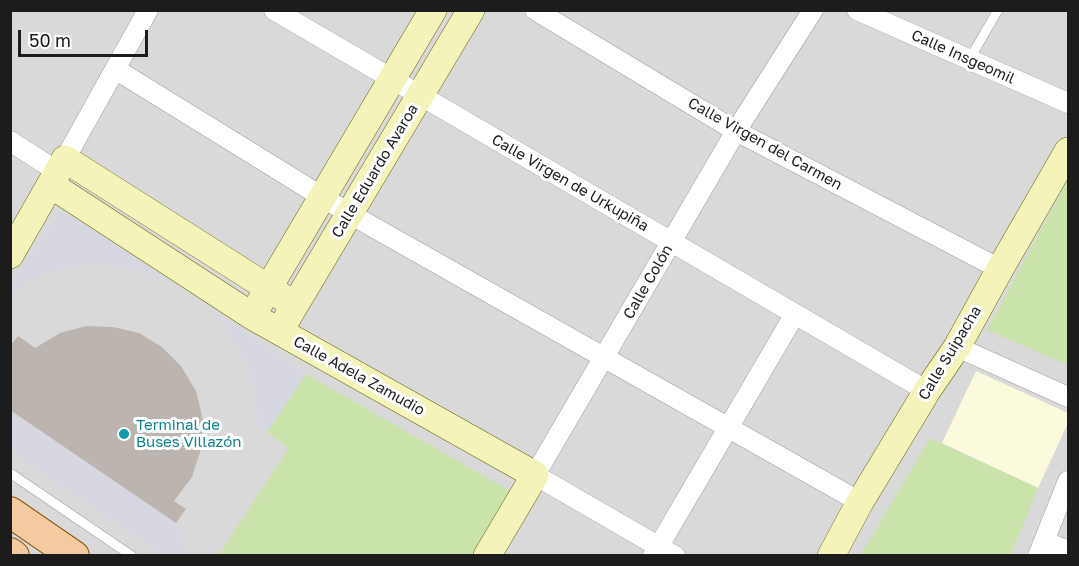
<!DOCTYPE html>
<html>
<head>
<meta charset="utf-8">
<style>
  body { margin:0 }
  #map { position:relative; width:1079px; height:566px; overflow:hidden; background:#ece8e2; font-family:"Golos Text",sans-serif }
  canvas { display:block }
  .frame { position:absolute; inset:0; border:12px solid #1c1c1c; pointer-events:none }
  .scale { position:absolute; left:18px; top:30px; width:130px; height:27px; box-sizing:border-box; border:3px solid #1c1c1c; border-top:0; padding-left:8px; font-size:18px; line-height:21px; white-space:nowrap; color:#1c1c1c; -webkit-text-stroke:4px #fff; paint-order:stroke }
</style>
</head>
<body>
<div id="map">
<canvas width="1079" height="566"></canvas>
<div class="frame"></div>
<div class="scale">50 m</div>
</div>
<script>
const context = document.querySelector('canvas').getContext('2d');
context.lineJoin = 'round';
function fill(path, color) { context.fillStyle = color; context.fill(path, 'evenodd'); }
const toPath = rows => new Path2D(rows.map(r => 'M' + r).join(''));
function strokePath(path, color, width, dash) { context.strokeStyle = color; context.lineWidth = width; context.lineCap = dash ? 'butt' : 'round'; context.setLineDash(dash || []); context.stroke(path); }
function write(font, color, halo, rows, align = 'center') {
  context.font = font + ' "Golos Text",sans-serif'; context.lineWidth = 6; context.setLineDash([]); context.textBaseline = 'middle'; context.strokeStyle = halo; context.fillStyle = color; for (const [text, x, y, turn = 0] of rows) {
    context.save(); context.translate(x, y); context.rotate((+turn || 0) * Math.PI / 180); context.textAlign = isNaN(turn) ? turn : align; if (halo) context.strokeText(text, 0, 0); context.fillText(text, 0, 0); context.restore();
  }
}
fill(toPath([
  [11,11,1068,11,1068,555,11,555]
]), '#dad9d9');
fill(toPath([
  [976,371,1068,413,1068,423,1038,488,942,443]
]), '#fcfadc');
fill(toPath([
  [1068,180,1068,365,987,330],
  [306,374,510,491,472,555,218,556,289,448,267,432],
  [930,438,1038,488,1011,555,861,555]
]), '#cae3ab');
fill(toPath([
  [62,211,178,286,144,271,99,264,58,269,24,284,15,295,11,295,11,284],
  [210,309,306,374,267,432,258,426,257,403,250,372,234,342],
  [10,410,176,523,188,555,165,555,11,452]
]), '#d7d7e2');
fill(toPath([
  [86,326,113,327,139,333,162,347,181,366,196,391,203,420,201,449,192,477,174,501,186,509,176,523,10,410,10,346,18,336,35,348,60,333]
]), '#bcb4af');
const lane = toPath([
  [969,60,998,10],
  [10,473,132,556]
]);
const street = toPath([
  [274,10,927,391],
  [535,10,736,131,1000,269],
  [857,10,1068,103],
  [115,69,350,214,860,502],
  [10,141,58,172],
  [65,159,148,10],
  [957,347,1068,397],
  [1044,541,1068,551],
  [653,556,795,314],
  [675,556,535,475,736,131,813,10],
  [1038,556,1068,481]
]);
const secondary = toPath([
  [51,185,252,316,535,475,487,556],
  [10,255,65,159,295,305],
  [259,304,433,10],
  [286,320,471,10],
  [831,556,860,502,927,391,957,347,1000,269,1068,151]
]);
const primary = toPath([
  [10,512,74,556],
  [10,553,14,556]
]);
strokePath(lane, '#a0a0a0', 10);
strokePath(street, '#a0a0a0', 21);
strokePath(secondary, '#64680d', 28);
strokePath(primary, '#88570c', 32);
strokePath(lane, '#fff', 9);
strokePath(street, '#fff', 20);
strokePath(secondary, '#f4f3b9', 27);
strokePath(primary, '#f4caa0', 30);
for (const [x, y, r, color] of [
  [124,434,6,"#0f9aa8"]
]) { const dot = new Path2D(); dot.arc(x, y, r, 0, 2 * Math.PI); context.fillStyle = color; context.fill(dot); strokePath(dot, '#fff', 2); }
write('15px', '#1c1c1c', '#fff', [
  ["Calle Insgeomil",963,57,24],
  ["Calle Virgen del Carmen",765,144,29],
  ["Calle Eduardo Avaroa",375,171,-59],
  ["Calle Virgen de Urkupiña",570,183,30],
  ["Calle Colón",648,282,-60],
  ["Calle Suipacha",950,353,-59],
  ["Calle Adela Zamudio",359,376,29]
]);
write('15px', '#0d838f', '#fff', [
  ["Terminal de",136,425],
  ["Buses Villazón",136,442]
], 'left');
</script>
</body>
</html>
